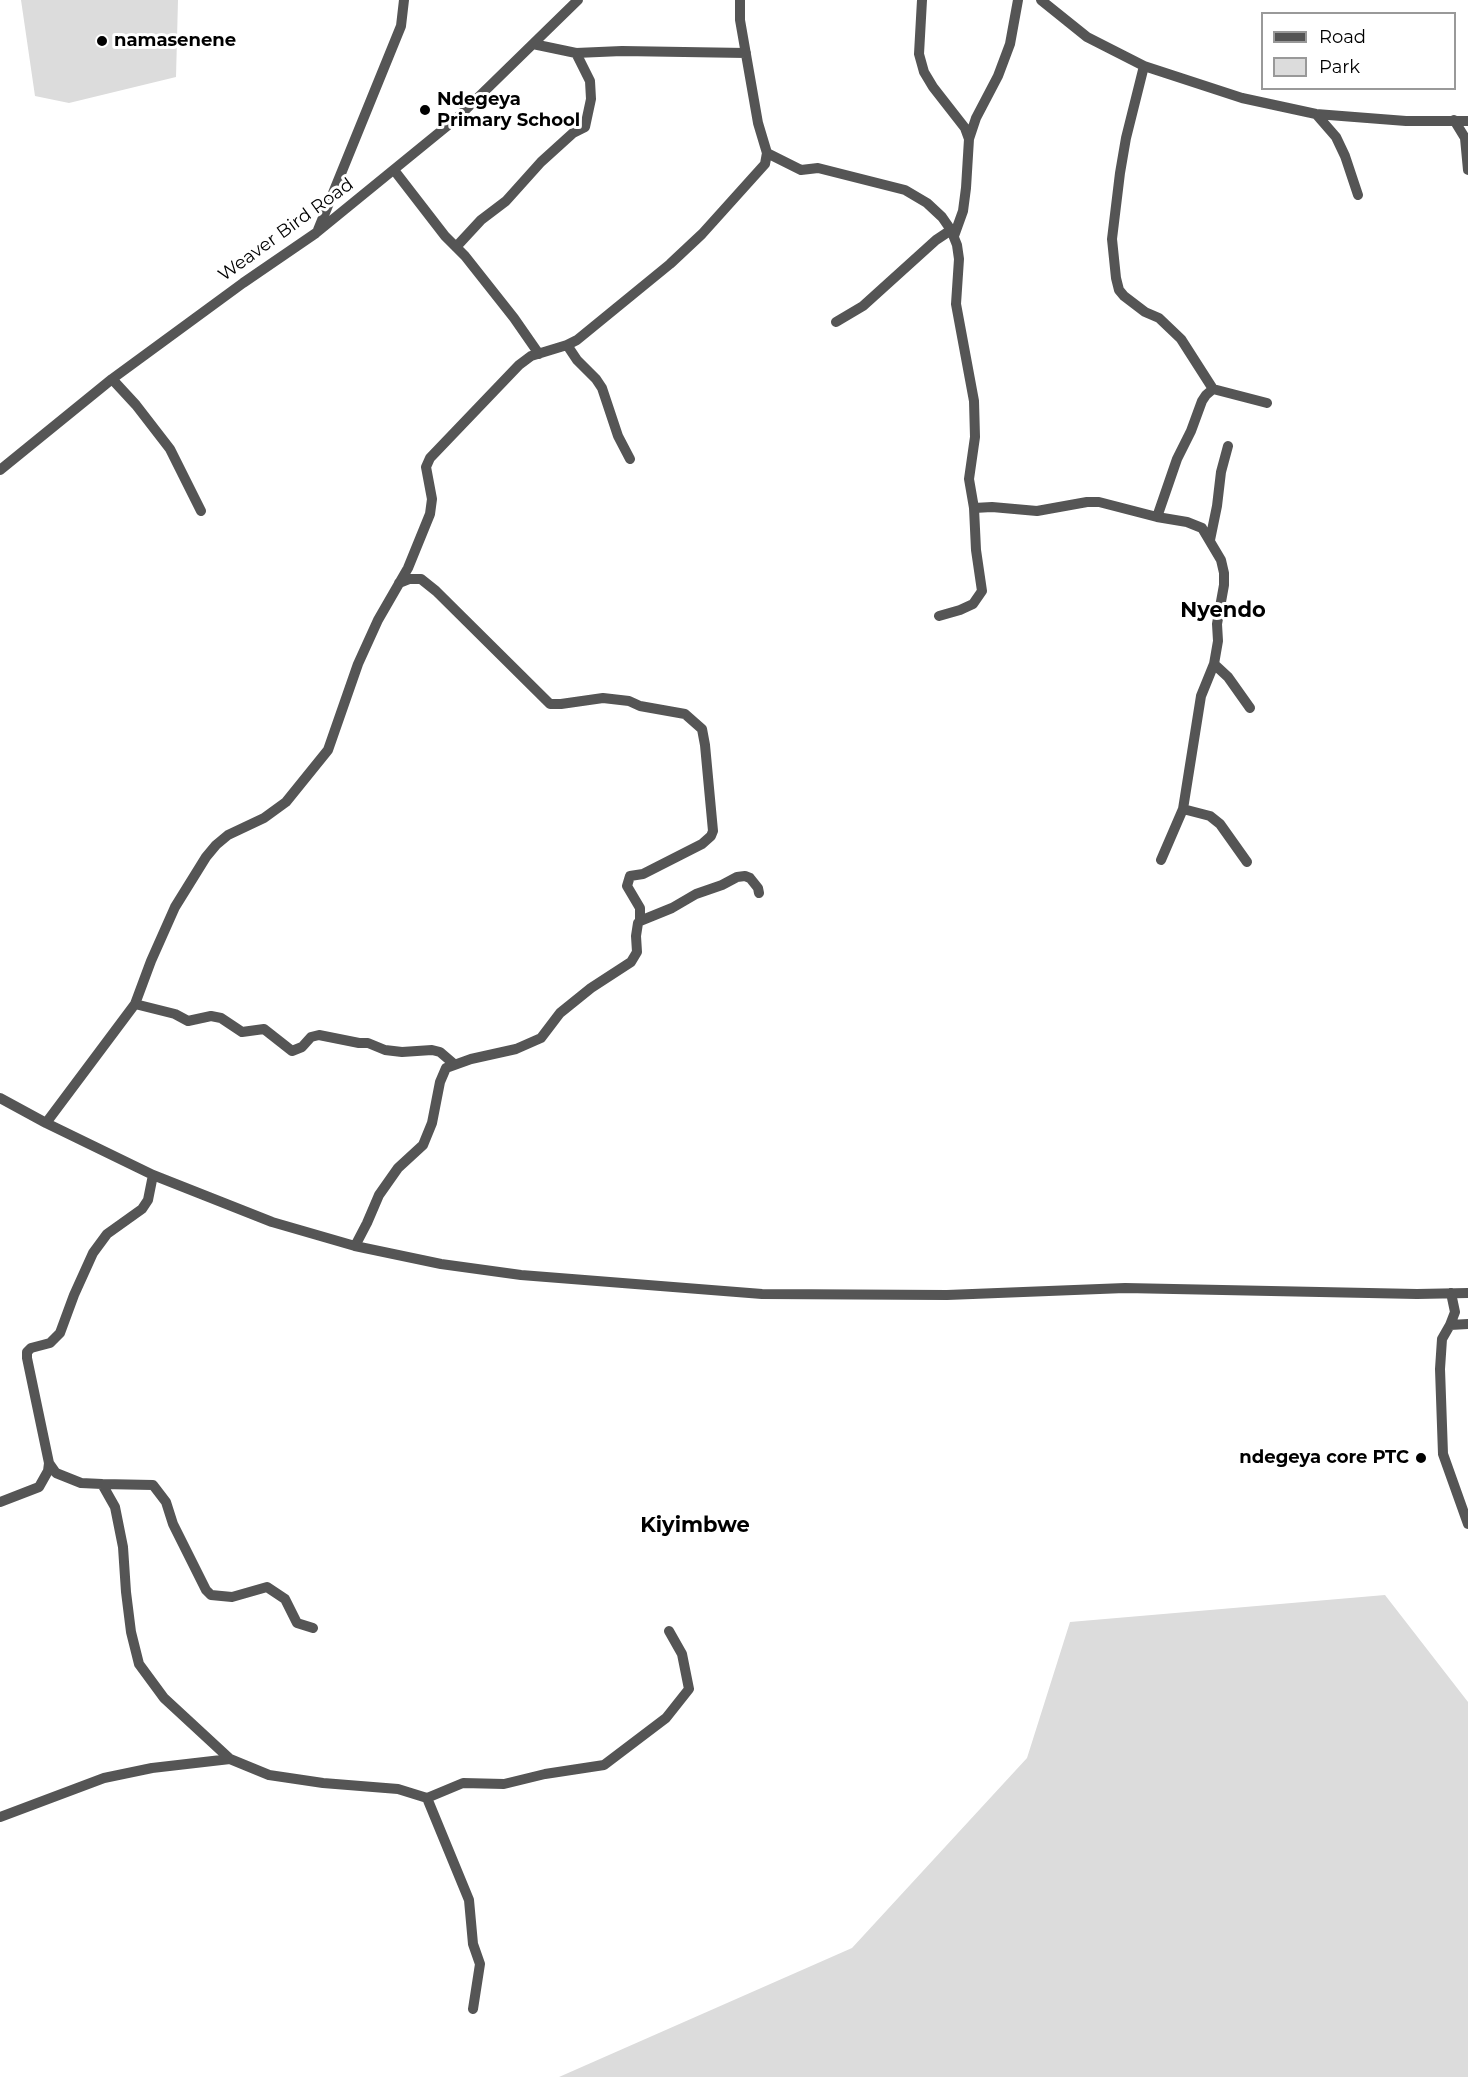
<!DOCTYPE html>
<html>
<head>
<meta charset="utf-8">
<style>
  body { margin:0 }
  #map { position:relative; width:1468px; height:2077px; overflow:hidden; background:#fff; font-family:Montserrat,sans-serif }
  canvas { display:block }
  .legend { position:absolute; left:1261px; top:12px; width:195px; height:78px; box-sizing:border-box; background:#fff; border:2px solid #999; margin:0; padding:8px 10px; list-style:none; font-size:18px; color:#000 }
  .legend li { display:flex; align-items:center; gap:12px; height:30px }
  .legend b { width:30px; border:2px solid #999 }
</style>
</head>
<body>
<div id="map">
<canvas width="1468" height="2077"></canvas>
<ul class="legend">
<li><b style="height:8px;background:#555"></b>Road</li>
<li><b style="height:16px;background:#dcdcdc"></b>Park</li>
</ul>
</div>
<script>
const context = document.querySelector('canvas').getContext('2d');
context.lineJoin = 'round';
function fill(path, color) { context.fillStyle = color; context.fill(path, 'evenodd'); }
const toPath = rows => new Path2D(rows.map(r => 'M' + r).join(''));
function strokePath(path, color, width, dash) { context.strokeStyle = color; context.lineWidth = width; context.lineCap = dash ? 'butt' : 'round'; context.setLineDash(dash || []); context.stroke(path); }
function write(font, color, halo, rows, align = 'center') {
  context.font = font + ' Montserrat,sans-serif'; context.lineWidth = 6; context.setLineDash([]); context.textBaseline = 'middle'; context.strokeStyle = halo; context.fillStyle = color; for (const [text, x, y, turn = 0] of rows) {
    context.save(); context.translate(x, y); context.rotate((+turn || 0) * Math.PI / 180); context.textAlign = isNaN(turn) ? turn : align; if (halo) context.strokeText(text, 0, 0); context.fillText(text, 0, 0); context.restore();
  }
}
fill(toPath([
  [21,0,178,0,176,77,69,103,35,96],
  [1385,1595,1468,1702,1468,2077,559,2077,852,1948,1027,1758,1070,1622]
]), '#dcdcdc');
strokePath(toPath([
  [922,0,919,54,924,72,933,87,965,128,969,139],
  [1041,0,1087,37,1144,66,1242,98,1316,114,1406,121,1468,121],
  [533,44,576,53,622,51,746,53],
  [1316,114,1336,137,1345,156,1358,195],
  [1454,120,1465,138,1468,170],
  [767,153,801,170,818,168,905,190,927,203,942,217,951,230,957,245,959,259,956,304,974,401,975,437,969,479,974,508,992,507,1037,511,1087,502,1099,502,1157,517,1177,459,1191,431,1202,401,1206,395,1213,389,1181,339,1159,318,1145,312,1124,296,1119,290,1116,278,1112,239,1120,173,1126,138,1144,66],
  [394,170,445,236,465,256,514,318,539,354],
  [318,230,401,26,404,0],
  [954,236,963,211,966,188,969,139,976,118,998,76,1010,44,1018,0],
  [456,247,481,220,506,201,541,162,573,133,585,127,591,99,590,81,576,53],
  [836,322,863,306,936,240,951,230],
  [567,345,577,360,596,379,602,388,618,436,630,459],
  [112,379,136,405,170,449,201,511],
  [1213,389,1267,403],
  [0,470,112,379,243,283,316,233,457,118,578,0],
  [1157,517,1187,522,1202,528,1221,560,1224,573,1224,585,1217,624,1218,641,1214,664,1228,677,1250,708],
  [1210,540,1217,506,1221,472,1228,446],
  [399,583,409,579,421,579,436,591,550,704,561,704,603,698,629,701,640,706,685,714,702,729,705,745,713,831,711,836,702,844,643,874,630,876,627,886,640,908,640,921],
  [939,616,960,610,973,604,982,591,976,550,974,508],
  [1183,809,1210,816,1220,824,1247,862],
  [1161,860,1183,809,1201,696,1214,664],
  [135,1004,175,1014,188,1021,211,1016,221,1018,242,1032,264,1029,292,1051,302,1047,311,1037,319,1035,359,1043,368,1043,385,1050,402,1052,432,1050,440,1052,454,1064],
  [0,1098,46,1123,153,1175,272,1222,355,1246,441,1264,521,1275,762,1294,947,1295,1125,1288,1417,1294,1468,1293],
  [46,1123,135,1004,151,961,175,907,206,857,216,845,228,835,264,818,286,802,328,750,358,664,378,620,408,568,430,514,432,499,426,467,430,458,519,365,531,356,567,345,577,340,670,264,702,234,765,164,767,153,758,123,740,20,740,0],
  [355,1246,367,1223,379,1195,398,1168,423,1145,432,1123,440,1082,446,1068,471,1059,516,1049,541,1038,560,1013,591,988,631,962,637,952,636,936,638,923,640,921,672,908,696,894,722,885,737,877,745,876,750,878,758,888,759,893],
  [1451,1293,1455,1312,1450,1325,1442,1339,1440,1369,1443,1454,1468,1524],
  [1450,1325,1468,1324],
  [49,1463,56,1473,81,1483,102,1484,115,1507,123,1547,126,1592,131,1632,139,1664,164,1698,230,1759,269,1775,323,1783,398,1789,427,1798,463,1783,504,1784,545,1774,604,1765,666,1718,689,1689,682,1654,669,1631],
  [102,1484,153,1485,166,1502,173,1524,206,1590,211,1595,232,1597,267,1587,285,1599,297,1623,313,1628],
  [0,1502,39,1487,48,1471,49,1463,27,1358,27,1352,31,1348,50,1343,60,1333,74,1295,93,1253,107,1234,142,1209,148,1200,153,1175],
  [427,1798,469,1900,473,1944,480,1964,473,2009],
  [0,1817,104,1778,152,1768,230,1759]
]), '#555', 10);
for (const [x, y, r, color] of [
  [102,41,6,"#000"],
  [425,110,6,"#000"],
  [1421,1458,6,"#000"]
]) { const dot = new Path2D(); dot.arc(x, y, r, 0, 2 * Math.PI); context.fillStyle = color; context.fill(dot); strokePath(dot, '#fff', 2); }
write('bold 18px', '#000', '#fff', [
  ["namasenene",114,41],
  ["Ndegeya",437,100],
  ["Primary School",437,121],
  ["ndegeya core PTC",1409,1458,"right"]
], 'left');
write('18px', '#000', '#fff', [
  ["Weaver Bird Road",286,230,-36]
]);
write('bold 21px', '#000', '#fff', [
  ["Nyendo",1223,611],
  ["Kiyimbwe",695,1526]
]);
</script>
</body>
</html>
